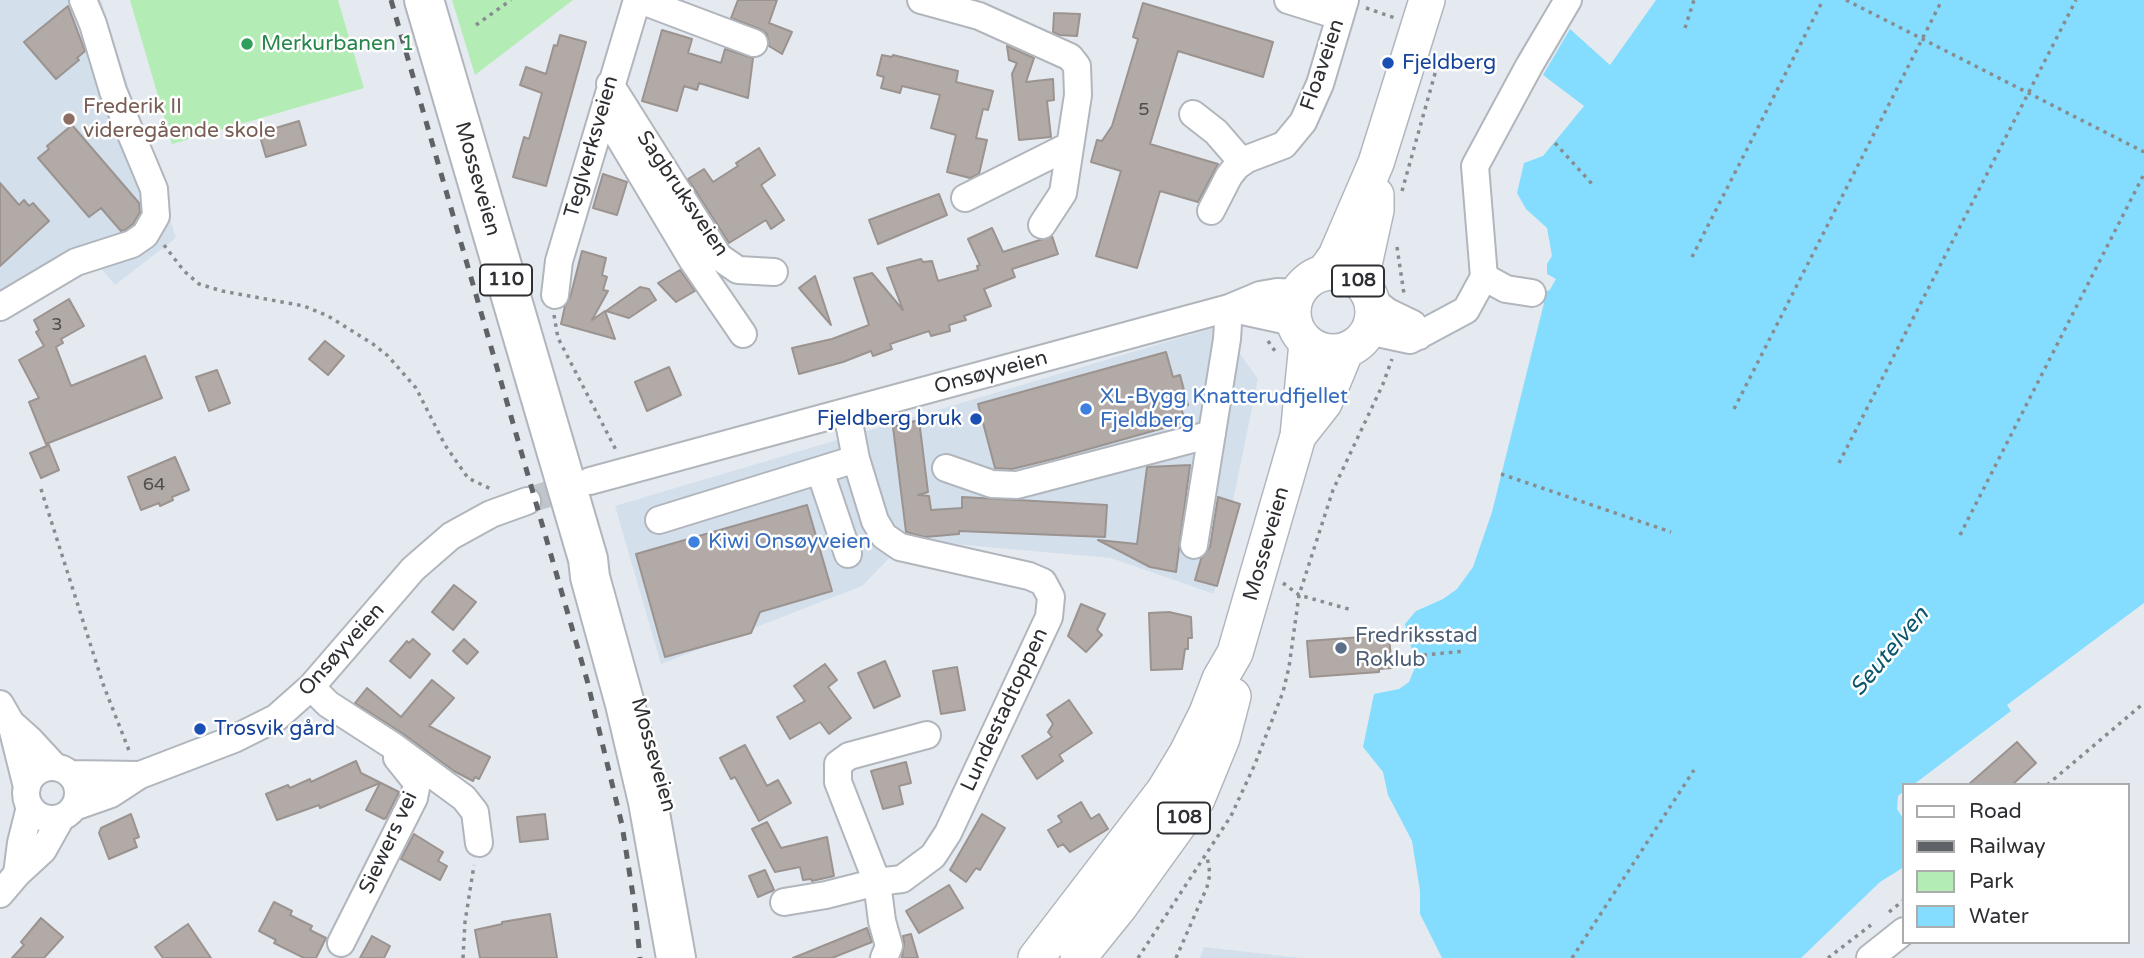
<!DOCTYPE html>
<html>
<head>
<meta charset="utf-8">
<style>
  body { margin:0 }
  #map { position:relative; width:2144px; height:958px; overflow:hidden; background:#e5eaf1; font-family:"Varela Round",sans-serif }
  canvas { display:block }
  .legend { position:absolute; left:1902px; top:783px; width:228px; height:161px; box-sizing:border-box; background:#fff; border:2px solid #abacad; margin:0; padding:9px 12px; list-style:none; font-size:21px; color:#2d2f32 }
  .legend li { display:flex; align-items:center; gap:14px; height:35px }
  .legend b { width:35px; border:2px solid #abacad }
</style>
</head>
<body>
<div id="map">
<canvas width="2144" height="958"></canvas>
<ul class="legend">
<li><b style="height:9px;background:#fff"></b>Road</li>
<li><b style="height:9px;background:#5f6266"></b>Railway</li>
<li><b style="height:19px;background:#b3edb5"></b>Park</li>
<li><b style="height:19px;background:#84ddfe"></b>Water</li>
</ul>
</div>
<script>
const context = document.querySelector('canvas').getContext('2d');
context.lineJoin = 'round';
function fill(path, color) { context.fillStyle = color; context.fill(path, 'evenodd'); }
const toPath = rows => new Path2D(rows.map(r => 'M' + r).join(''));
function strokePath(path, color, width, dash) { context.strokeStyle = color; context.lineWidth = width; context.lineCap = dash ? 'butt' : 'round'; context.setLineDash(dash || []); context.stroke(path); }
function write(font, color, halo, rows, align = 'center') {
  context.font = font + ' "Varela Round",sans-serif'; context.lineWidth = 5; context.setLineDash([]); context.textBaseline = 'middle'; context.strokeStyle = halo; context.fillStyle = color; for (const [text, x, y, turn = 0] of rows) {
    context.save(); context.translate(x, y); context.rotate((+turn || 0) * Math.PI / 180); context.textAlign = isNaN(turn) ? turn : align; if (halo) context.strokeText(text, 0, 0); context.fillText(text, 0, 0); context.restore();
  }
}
fill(toPath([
  [0,0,101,0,176,238,115,285,82,246,0,296],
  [1220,326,1258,379,1214,594,1111,558,907,540,862,586,661,664,615,506],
  [1204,947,1301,958,1200,958]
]), '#d4dfec');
fill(toPath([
  [130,0,338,0,364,88,172,144],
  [452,0,573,0,475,75]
]), '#b3edb5');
fill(toPath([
  [1656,0,2144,0,2144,603,2007,705,2011,711,1913,785,1904,785,1904,791,1898,796,1897,809,1904,820,1904,867,1880,882,1801,958,1442,958,1420,914,1420,891,1412,841,1388,795,1383,772,1363,747,1374,694,1399,689,1409,682,1416,665,1405,624,1416,611,1443,599,1457,589,1473,567,1492,512,1544,303,1533,300,1535,288,1549,291,1556,279,1547,274,1547,264,1552,256,1547,228,1526,209,1517,193,1524,163,1543,156,1584,106,1543,75,1570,29,1610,65]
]), '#84ddfe');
const building = toPath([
  [738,0,777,0,769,23,792,32,782,54,769,46,767,34,760,29,731,18,738,0],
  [1143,3,1273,42,1263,77,1178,51,1150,144,1218,164,1198,202,1160,191,1137,268,1096,256,1121,171,1091,162,1097,140,1102,141,1112,126,1138,39,1133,37,1143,3],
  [68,6,85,51,77,58,79,60,56,79,24,42,68,6],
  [1054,13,1080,14,1077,36,1059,35,1053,32,1054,13],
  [662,30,692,39,688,53,721,63,725,49,753,58,748,98,699,83,697,90,684,86,677,111,642,101,662,30],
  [560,35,586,42,546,186,513,177,524,137,529,139,542,93,520,85,526,67,546,74,554,45,557,46,560,35],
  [1007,46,1034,58,1026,82,1053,79,1054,100,1047,101,1051,137,1019,140,1012,74,1017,63,1009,60,1007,46],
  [882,55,892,57,893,55,958,71,956,82,993,91,988,110,983,109,976,138,987,140,979,174,970,178,947,172,956,135,931,128,940,95,902,86,900,93,881,88,884,77,877,75,882,55],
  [299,121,306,145,266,157,259,133,299,121],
  [72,125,139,203,140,212,133,224,125,230,121,231,101,208,89,217,38,158,49,149,47,146,72,125],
  [759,148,775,175,761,185,784,220,771,229,766,220,729,243,688,179,704,169,713,182,738,166,736,163,759,148],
  [603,174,627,182,617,215,593,208,603,174],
  [0,183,19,205,24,200,29,206,33,203,49,221,0,266,0,183],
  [939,194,947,215,878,244,869,220,939,194],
  [992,228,1003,252,1052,236,1058,254,1012,269,1015,277,984,289,991,306,964,316,966,320,949,325,950,331,931,336,929,331,890,344,892,349,873,356,871,351,843,362,799,374,792,348,832,339,869,325,854,278,872,273,903,310,887,268,921,259,923,262,932,261,938,281,978,270,977,266,980,265,968,239,992,228],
  [582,251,606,258,602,275,607,277,603,290,608,291,592,320,605,311,615,339,561,324,565,306,570,298,582,251],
  [680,270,695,291,676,302,658,283,680,270],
  [815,276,831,325,799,288,815,276],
  [640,287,649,289,656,300,629,318,606,311,640,287],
  [69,299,84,326,61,339,63,343,56,347,71,386,145,356,162,398,46,444,29,402,39,398,19,360,44,346,36,332,39,330,34,320,69,299],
  [325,341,344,356,328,375,309,359,325,341],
  [1166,352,1173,377,1180,375,1188,405,1181,407,1185,422,1057,458,1012,469,995,468,978,404,1166,352],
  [669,367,681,395,647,411,635,382,669,367],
  [217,370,230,403,209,411,196,377,217,370],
  [919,420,928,492,918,495,929,496,931,510,962,508,962,497,1107,505,1105,537,959,531,959,534,925,537,906,532,893,427,919,420],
  [49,445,59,470,41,478,30,453,49,445],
  [175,457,189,490,172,497,173,500,160,506,159,503,141,510,128,477,175,457],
  [1190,465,1176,572,1150,567,1098,540,1137,544,1147,467,1190,465],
  [1218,497,1240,504,1217,586,1195,580,1201,559,1210,547,1218,497],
  [807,505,832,591,760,612,751,633,665,657,636,554,807,505],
  [454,585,476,602,453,630,432,612,454,585],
  [1081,604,1105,614,1097,630,1102,635,1086,652,1068,636,1081,604],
  [1169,612,1191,617,1192,638,1188,638,1188,649,1185,649,1182,669,1151,670,1149,613,1169,612],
  [1376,636,1376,638,1389,637,1392,668,1379,669,1379,672,1310,677,1307,641,1376,636],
  [413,639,430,654,410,678,390,661,407,641,409,643,413,639],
  [464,639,478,652,467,664,453,651,464,639],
  [885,661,900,696,874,708,858,673,885,661],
  [825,664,837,680,828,687,851,718,829,734,820,722,790,739,777,717,805,701,794,686,825,664],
  [957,667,965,710,941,714,933,671,957,667],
  [432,680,454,698,429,726,490,757,479,779,475,777,473,781,454,771,402,733,355,703,367,688,401,717,432,680],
  [1069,700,1092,733,1059,755,1063,761,1037,779,1022,756,1052,737,1048,732,1053,724,1047,715,1069,700],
  [2017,742,2036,763,2012,785,1968,785,2017,742],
  [745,745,767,786,778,780,791,803,759,821,735,777,731,779,720,758,745,745],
  [356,761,361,773,399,792,386,818,384,819,366,810,380,783,320,808,319,805,277,820,266,794,288,785,290,788,310,779,311,782,356,761],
  [906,762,911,783,899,786,903,804,883,809,871,771,906,762],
  [1081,802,1091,819,1099,814,1108,829,1070,852,1063,844,1058,847,1048,830,1062,822,1058,816,1081,802],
  [131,814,139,837,134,839,137,847,109,859,99,833,101,828,131,814],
  [545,814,548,839,520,842,517,817,545,814],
  [982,814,1005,828,980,870,976,868,966,882,950,870,982,814],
  [767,822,781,848,827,837,834,876,812,881,811,879,803,880,800,867,775,872,752,829,767,822],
  [414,834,443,852,438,861,447,866,440,880,401,859,414,834],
  [765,870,774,890,758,897,749,876,765,870],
  [949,885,963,908,919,933,906,911,949,885],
  [274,902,292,911,290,915,312,926,310,930,326,938,316,958,304,958,274,943,276,940,259,931,274,902],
  [550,914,557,958,480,958,475,930,502,924,502,922,550,914],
  [41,918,63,937,44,958,12,958,24,945,21,942,41,918],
  [188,924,211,958,163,958,155,947,188,924],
  [867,928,872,942,832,958,793,958,867,928],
  [911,934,918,958,902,958,904,943,903,936,911,934],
  [372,936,390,946,384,958,360,958,372,936]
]);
fill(building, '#b2aaa6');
strokePath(building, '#9b938f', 2);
strokePath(toPath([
  [527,501,582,483]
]), '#c0c5cb', 26, [26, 13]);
const minor = toPath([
  [640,0,754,43],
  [921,0,979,16,1070,57,1077,66,1078,95,1063,193,1042,225],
  [1288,0,1339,16],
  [610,84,719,257,738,270,774,272],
  [604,112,693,261,743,334],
  [1193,114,1216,132,1242,162],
  [965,198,1069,146],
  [1211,211,1229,176,1237,166,1247,159,1284,145,1303,122,1320,84,1345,0],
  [1484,277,1506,289,1532,293],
  [555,295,559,261,637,0],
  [1371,299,1388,312,1413,324,1419,336],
  [0,307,76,262,132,244,145,235,156,216,154,189,113,91,93,24,83,0],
  [1229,308,1293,322],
  [1368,331,1410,340,1466,310,1484,277,1475,166,1529,66,1568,0],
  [847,412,856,459,875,521,884,536,900,547,1029,576,1043,582,1051,597,1049,617,948,833,933,856,902,879,877,882,838,782,838,764,849,756,927,735],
  [946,468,992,484,1017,485,1212,434],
  [820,471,848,554],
  [590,481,1229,308,1260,295,1277,292,1297,293],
  [659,520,856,459],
  [1194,545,1227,339,1229,308],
  [311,687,328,704,393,746,464,798,475,812,479,843],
  [0,704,11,723,27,787],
  [11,723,30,740,55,767],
  '26 793a26 26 0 1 1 52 0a26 26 0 1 1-52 0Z',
  [71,774,140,775],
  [74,807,111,794,140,775,234,739,276,718,311,687,413,569,451,536,491,514,527,501],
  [17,874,21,843,30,807],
  [0,894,17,874,43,850,61,818],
  [784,902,826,895,877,882,882,921,889,946,884,958],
  [341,943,414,798,417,783,397,758],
  [1870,958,1904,931]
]);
const major = toPath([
  '1293 312a40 40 0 1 1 80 0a40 40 0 1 1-80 0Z',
  [1324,273,1336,256,1376,163,1427,0],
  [1360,283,1376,210,1376,195],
  [1298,436,1324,403,1346,350],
  [1036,958,1164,791,1187,753,1207,713,1220,679,1235,653,1298,436,1307,343],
  [1078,958,1120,906,1197,799,1222,738,1233,696]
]);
const highway = toPath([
  [424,0,588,559,590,577,625,704,648,802,676,958]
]);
strokePath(minor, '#b1b6bd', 30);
strokePath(major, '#b1b6bd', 38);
strokePath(highway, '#b1b6bd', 42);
strokePath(toPath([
  [1846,0,2144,152],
  [1366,8,1395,18],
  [476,25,511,0],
  [1685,28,1694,0],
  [1555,143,1593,185],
  [1402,191,1436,70],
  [164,245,184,271,199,284,222,291,304,306,328,316,373,344,388,356,416,388,445,445,468,478,491,489],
  [1397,247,1404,294],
  [1692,257,1823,0],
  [554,315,558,338,616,450],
  [1268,341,1277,354],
  [1734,409,1942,0],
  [1839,463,2076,0],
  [1501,474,1671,532],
  [41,489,103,684,130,753],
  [1960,535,2144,174],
  [1283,583,1299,595,1352,610],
  [1415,656,1465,651],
  [2047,785,2144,703],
  [1889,912,1904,900],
  [463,958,465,922,474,865],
  [1138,958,1231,816,1255,764,1283,692,1289,667,1299,595,1333,490,1383,384,1392,359],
  [1176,958,1207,887,1210,874,1207,856],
  [1572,958,1694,770],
  [1828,958,1871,925]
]), '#888c91', 3.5, [3.5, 5]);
strokePath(minor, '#fff', 26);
strokePath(major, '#fff', 35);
strokePath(highway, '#fff', 38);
strokePath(toPath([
  [391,0,587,680,622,825,635,908,640,958]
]), '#5f6266', 5, [9, 9]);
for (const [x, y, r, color] of [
  [247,44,7,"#2e9e5b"],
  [1388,63,7,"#1a4fb4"],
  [69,119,7,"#8d6e63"],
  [1086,409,7,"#3f7fe0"],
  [976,419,7,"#1a4fb4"],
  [694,542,7,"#3f7fe0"],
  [1341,648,7,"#5c6f8a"],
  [200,729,7,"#1a4fb4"]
]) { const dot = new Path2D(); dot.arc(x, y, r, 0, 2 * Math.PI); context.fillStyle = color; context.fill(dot); strokePath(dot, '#fff', 2.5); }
write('18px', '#4e4e4f', null, [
  ["5",1144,110],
  ["3",57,325],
  ["64",154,485]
]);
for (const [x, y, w] of [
  [506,280,52],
  [1358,281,52],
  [1184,818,52]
]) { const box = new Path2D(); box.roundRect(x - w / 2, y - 15.5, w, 31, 5); context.fillStyle = '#fff'; context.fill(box); strokePath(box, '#2d2f32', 2); }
write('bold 19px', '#2d2f32', null, [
  ["110",506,280],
  ["108",1358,281],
  ["108",1184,818]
]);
write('21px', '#27864d', '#fff', [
  ["Merkurbanen 1",261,44]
], 'left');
write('21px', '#164399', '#fff', [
  ["Fjeldberg",1402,63],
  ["Fjeldberg bruk",962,419,"right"],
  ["Trosvik gård",214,729]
], 'left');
write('21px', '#2d2f32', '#fff', [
  ["Floaveien",1323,65,-71],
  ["Teglverksveien",592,147,-74],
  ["Mosseveien",477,179,74],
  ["Sagbruksveien",682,194,56],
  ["Onsøyveien",991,373,-15],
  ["Mosseveien",1267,544,-74],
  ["Onsøyveien",342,650,-48],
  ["Lundestadtoppen",1005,710,-65],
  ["Mosseveien",653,755,74],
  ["Siewers vei",389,843,-65]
]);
write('21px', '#785e54', '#fff', [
  ["Frederik II",83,107],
  ["videregående skole",83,131]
], 'left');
write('21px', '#366cbe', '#fff', [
  ["XL-Bygg Knatterudfjellet",1100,397],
  ["Fjeldberg",1100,421],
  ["Kiwi Onsøyveien",708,542]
], 'left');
write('21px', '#4e5e75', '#fff', [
  ["Fredriksstad",1355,636],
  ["Roklub",1355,660]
], 'left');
write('italic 23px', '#0a566d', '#fff', [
  ["Seutelven",1890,652,-50]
]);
</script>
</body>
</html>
